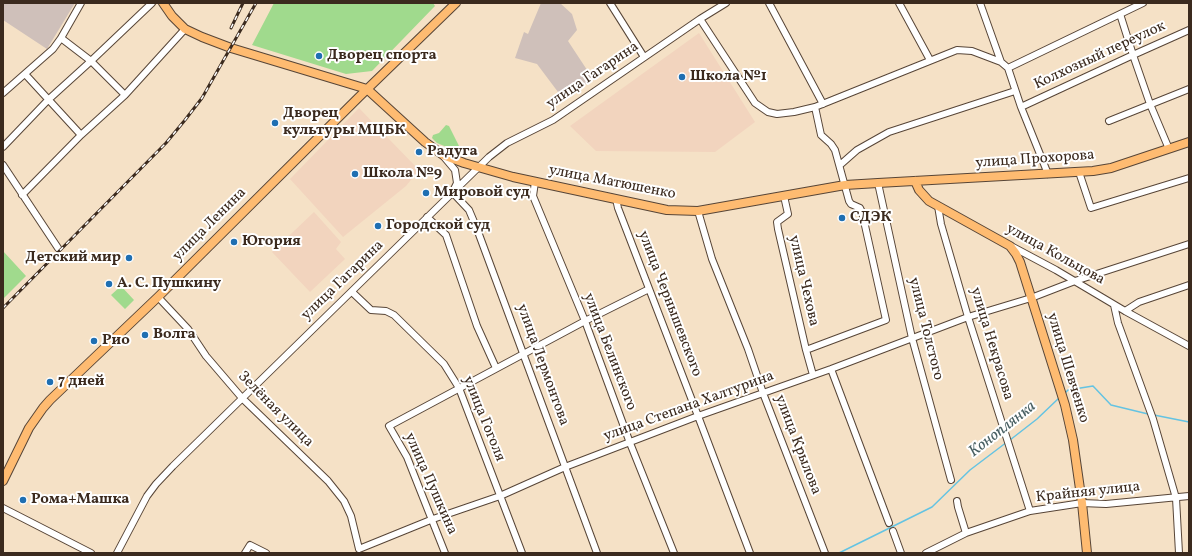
<!DOCTYPE html>
<html>
<head>
<meta charset="utf-8">
<style>
  body { margin:0 }
  #map { position:relative; width:1192px; height:556px; overflow:hidden; background:#f5e1c6; font-family:Vollkorn,serif }
  canvas { display:block }
  .frame { position:absolute; inset:0; border:4px solid #3b2a1e; pointer-events:none }
</style>
</head>
<body>
<div id="map">
<canvas width="1192" height="556"></canvas>
<div class="frame"></div>
</div>
<script>
const context = document.querySelector('canvas').getContext('2d');
context.lineJoin = 'round';
function fill(path, color) { context.fillStyle = color; context.fill(path, 'evenodd'); }
const toPath = rows => new Path2D(rows.map(r => 'M' + r).join(''));
function strokePath(path, color, width, dash) { context.strokeStyle = color; context.lineWidth = width; context.lineCap = dash ? 'butt' : 'round'; context.setLineDash(dash || []); context.stroke(path); }
function write(font, color, halo, rows, align = 'center') {
  context.font = font + ' Vollkorn,serif'; context.lineWidth = 4; context.setLineDash([]); context.textBaseline = 'middle'; context.strokeStyle = halo; context.fillStyle = color; for (const [text, x, y, turn = 0] of rows) {
    context.save(); context.translate(x, y); context.rotate((+turn || 0) * Math.PI / 180); context.textAlign = isNaN(turn) ? turn : align; if (halo) context.strokeText(text, 0, 0); context.fillText(text, 0, 0); context.restore();
  }
}
fill(toPath([
  [699,33,755,122,715,152,596,151,570,126],
  [359,108,419,170,406,186,343,237,290,179],
  [314,212,341,242,336,249,345,259,310,292,272,252]
]), '#f2d4be');
fill(toPath([
  [3,3,75,3,47,49,3,20],
  [541,3,560,3,572,14,577,30,568,41,593,79,564,100,537,64,515,58,524,32,528,34]
]), '#cfc0ba');
fill(toPath([
  [274,3,433,3,435,6,372,71,346,74,252,45],
  [446,125,449,126,461,150,456,151,437,143,432,138,433,135,439,133],
  [3,251,26,276,3,299],
  [121,286,134,300,125,309,111,295]
]), '#a0da8d');
strokePath(toPath([
  [1065,393,1068,390,1093,386,1111,405,1148,414],
  [1154,415,1189,422],
  [1010,440,1037,419,1059,398],
  [839,553,932,507,970,470,1007,442]
]), '#64c3e2', 1.5);
const minor = toPath([
  [610,3,644,57],
  [769,3,823,104],
  [899,3,930,60],
  [980,3,1001,62],
  [1120,14,1133,55,1150,104,1169,149],
  [700,19,755,103,768,112,777,114,794,112,815,107,957,50,972,51,1001,62,1008,68,1021,107,1048,174],
  [61,38,91,61,125,95],
  [1008,68,1143,3],
  [25,74,81,135],
  [3,93,53,49,61,38,81,3],
  [1021,107,1133,55,1189,30],
  [1109,121,1189,89],
  [3,147,48,100,91,61,152,3],
  [444,157,455,170,457,183,454,189],
  [3,165,58,248],
  [840,165,857,150,889,132,1015,91],
  [1079,172,1091,208,1189,178],
  [535,182,533,196,585,321,630,443,674,553],
  [878,183,912,338,951,480],
  [452,192,469,210,477,229,597,553],
  [22,195,81,135,125,95,185,29],
  [784,196,788,214,777,222,778,229,806,350,813,375],
  [616,199,618,208,698,416,750,553],
  [938,206,941,224,968,317,1030,511],
  [698,211,712,259,748,349,763,393,825,553],
  [427,217,446,235,477,326,496,368],
  [1011,246,1056,270,1125,311,1189,346],
  [352,292,371,310,386,311,394,315,444,364,459,388,522,553],
  [158,297,188,329,206,356,242,398,328,481,344,501,351,516,359,549],
  [1114,305,1118,323,1153,419,1176,498,1179,553],
  [1125,311,1139,302,1189,285],
  [806,350,886,320,862,212,860,208,851,204,849,201,835,150,831,144,821,135,815,107],
  [831,369,889,523],
  [957,501,958,507,966,533],
  [3,508,91,553],
  [893,531,901,553],
  [359,549,433,519,500,496,565,467,698,416,831,369,968,317,1031,298,1075,281,1189,244],
  [117,553,147,496,156,484,173,466,489,157,507,143,553,120,700,19,726,3],
  [245,553,250,545,266,553],
  [445,553,407,457,389,426,585,321,649,289],
  [926,553,966,533,1030,511,1082,503,1106,504,1189,496]
]);
const major = toPath([
  [163,3,172,16,185,29,202,37,231,48,367,89,425,142,443,155,464,163,513,177,667,210,698,211,845,185,878,183,1093,171,1111,168,1189,142],
  [915,181,919,190,929,201,1010,246,1016,254,1020,262,1065,405,1073,440,1082,503,1087,553],
  [3,481,29,428,43,408,50,400,158,297,359,97,456,3]
]);
strokePath(minor, '#574537', 8);
strokePath(major, '#574537', 10);
strokePath(minor, '#fff', 6);
strokePath(major, '#febb71', 8);
const rail = toPath([
  [231,28,243,3],
  [3,308,166,143,185,120,202,98,256,3]
]);
strokePath(rail, '#3b2a1e', 3);
strokePath(rail, '#fff', 1.5, [4.5]);
for (const [x, y, r, color] of [
  [319,56,4,"#1f6fb2"],
  [682,77,4,"#1f6fb2"],
  [275,123,4,"#1f6fb2"],
  [419,152,4,"#1f6fb2"],
  [355,174,4,"#1f6fb2"],
  [426,193,4,"#1f6fb2"],
  [842,218,4,"#1f6fb2"],
  [378,226,4,"#1f6fb2"],
  [234,242,4,"#1f6fb2"],
  [129,258,4,"#1f6fb2"],
  [109,284,4,"#1f6fb2"],
  [145,335,4,"#1f6fb2"],
  [94,341,4,"#1f6fb2"],
  [50,382,4,"#1f6fb2"],
  [23,500,4,"#1f6fb2"]
]) { const dot = new Path2D(); dot.arc(x, y, r, 0, 2 * Math.PI); context.fillStyle = color; context.fill(dot); strokePath(dot, '#fff', 1.5); }
write('bold 15px', '#3b2a1e', '#fff', [
  ["Дворец спорта",327,56],
  ["Школа №1",690,77],
  ["Дворец",283,114],
  ["культуры МЦБК",283,131],
  ["Радуга",427,152],
  ["Школа №9",363,174],
  ["Мировой суд",434,193],
  ["СДЭК",850,218],
  ["Городской суд",386,226],
  ["Югория",242,242],
  ["Детский мир",121,258,"right"],
  ["А. С. Пушкину",117,284],
  ["Волга",153,335],
  ["Рио",102,341],
  ["7 дней",58,382],
  ["Рома+Машка",31,500]
], 'left');
write('15px', '#3b2a1e', '#fff', [
  ["Колхозный переулок",1100,56,-25],
  ["улица Гагарина",593,76,-34],
  ["улица Прохорова",1035,160,-4],
  ["улица Матюшенко",612,183,11],
  ["улица Ленина",210,225,-45],
  ["улица Кольцова",1055,255,29],
  ["улица Гагарина",343,281,-44],
  ["улица Чехова",803,281,77],
  ["улица Чернышевского",669,304,69],
  ["улица Толстого",925,329,76],
  ["улица Некрасова",991,344,73],
  ["улица Белинского",609,352,69],
  ["улица Лермонтова",542,365,70],
  ["улица Шевченко",1067,368,73],
  ["улица Степана Халтурина",689,407,-20],
  ["Зелёная улица",275,410,45],
  ["улица Гоголя",483,419,68],
  ["улица Крылова",797,445,69],
  ["улица Пушкина",430,484,66],
  ["Крайняя улица",1088,493,-6]
]);
write('italic 16px', '#496063', '#fff', [
  ["Коноплянка",1003,430,-38]
]);
</script>
</body>
</html>
